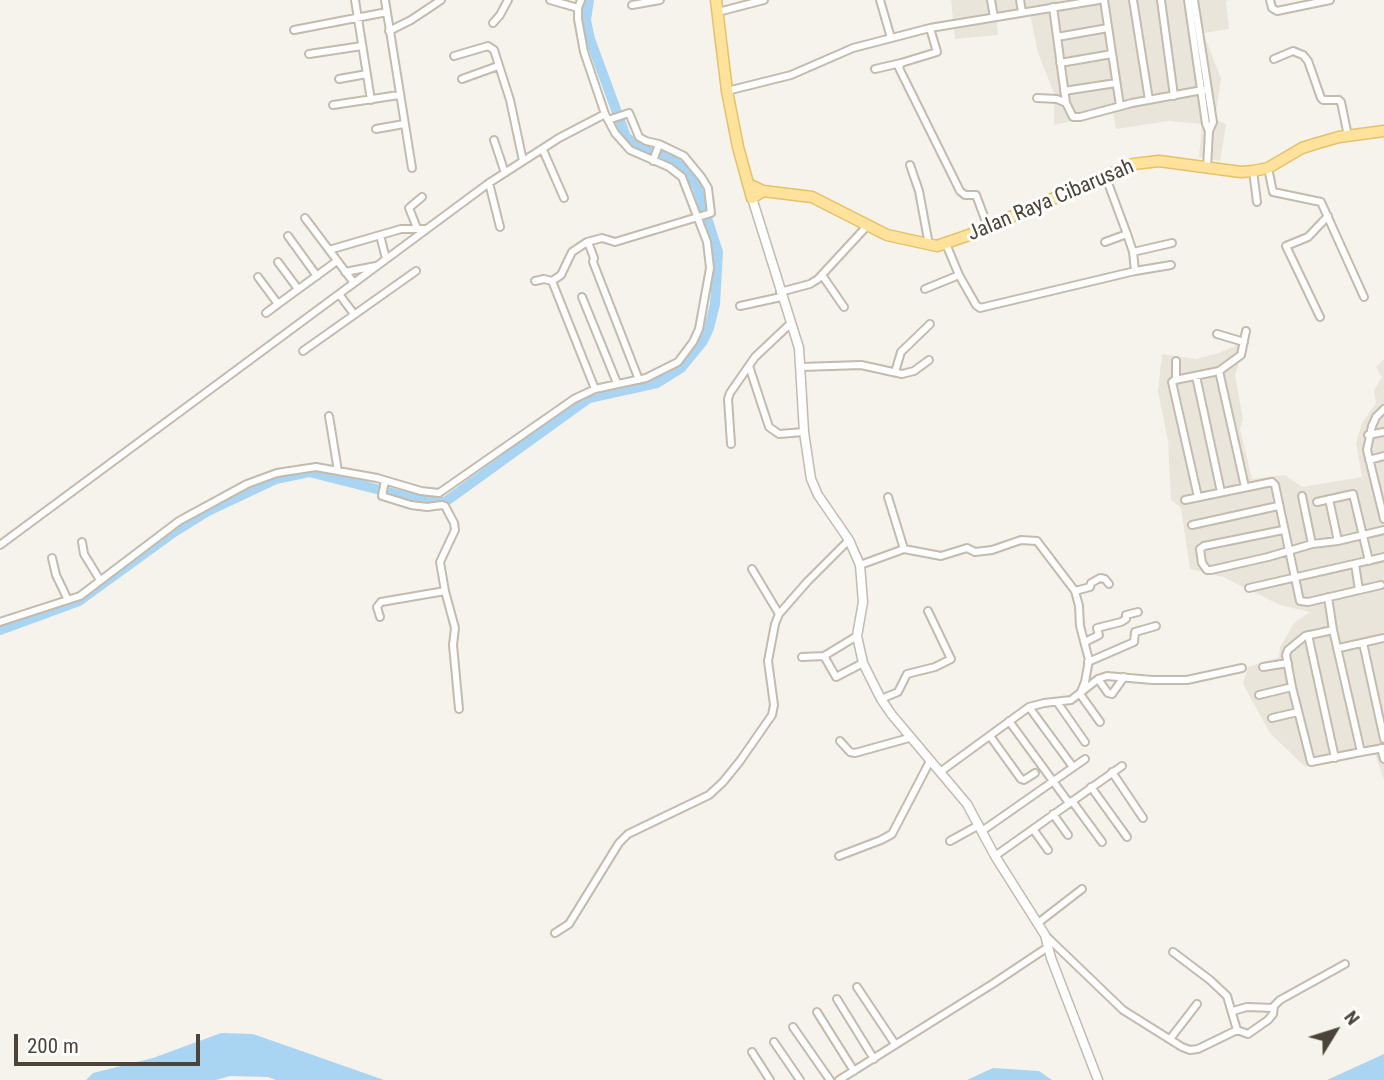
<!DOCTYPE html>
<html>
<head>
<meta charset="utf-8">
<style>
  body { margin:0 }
  #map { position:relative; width:1384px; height:1080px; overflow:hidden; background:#f6f3ec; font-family:"Roboto Condensed",sans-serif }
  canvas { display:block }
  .north { position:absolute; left:1300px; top:996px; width:70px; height:70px; -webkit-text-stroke:5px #fff; paint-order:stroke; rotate:52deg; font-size:19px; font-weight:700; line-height:28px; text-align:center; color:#4b4439 }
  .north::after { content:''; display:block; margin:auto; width:24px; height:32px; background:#4b4439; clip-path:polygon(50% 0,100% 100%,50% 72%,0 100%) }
  .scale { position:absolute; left:14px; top:1034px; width:186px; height:32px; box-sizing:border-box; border:4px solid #4b4439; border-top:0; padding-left:9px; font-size:21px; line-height:24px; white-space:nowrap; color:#4b4439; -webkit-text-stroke:5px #fff; paint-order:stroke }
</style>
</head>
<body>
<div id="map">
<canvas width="1384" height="1080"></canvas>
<div class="north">N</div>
<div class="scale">200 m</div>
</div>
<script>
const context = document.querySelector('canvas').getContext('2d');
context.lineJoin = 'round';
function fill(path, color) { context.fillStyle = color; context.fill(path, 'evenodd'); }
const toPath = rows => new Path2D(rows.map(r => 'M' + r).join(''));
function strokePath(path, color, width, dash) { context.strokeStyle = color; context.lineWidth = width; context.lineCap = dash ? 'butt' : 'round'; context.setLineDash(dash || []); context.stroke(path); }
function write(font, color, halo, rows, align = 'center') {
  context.font = font + ' "Roboto Condensed",sans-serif'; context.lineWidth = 6; context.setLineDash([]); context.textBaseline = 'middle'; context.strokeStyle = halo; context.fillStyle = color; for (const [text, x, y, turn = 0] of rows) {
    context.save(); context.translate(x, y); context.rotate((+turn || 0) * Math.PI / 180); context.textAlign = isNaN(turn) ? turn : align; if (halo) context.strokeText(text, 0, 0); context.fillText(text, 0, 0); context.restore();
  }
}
fill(toPath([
  [951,0,1230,0,1226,1,1229,29,1203,33,1221,78,1215,120,1226,124,1220,161,1199,157,1202,124,1168,121,1116,129,1113,112,1054,125,1054,93,1038,53,1030,14,996,17,998,35,955,39],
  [1246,341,1235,375,1243,419,1240,429,1252,479,1285,475,1302,487,1362,477,1356,443,1362,423,1376,403,1374,390,1382,377,1376,367,1384,359,1384,780,1375,754,1304,766,1270,733,1243,684,1248,667,1279,657,1280,647,1294,623,1310,612,1280,605,1223,577,1190,569,1181,508,1171,500,1168,441,1158,391,1162,354,1196,359,1219,353]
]), '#eae5da');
fill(toPath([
  [221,1033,253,1034,384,1080,276,1080,268,1077,230,1076,216,1080,86,1080,93,1073,153,1058],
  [1384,1054,1384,1080,1327,1080],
  [993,1068,1039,1071,1052,1080,967,1080]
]), '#a9d4f2');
strokePath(toPath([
  [0,630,79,601,174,532,208,511,276,479,309,472,404,496,445,502,589,398,657,383,681,368,703,341,709,328,715,304,718,252,697,187,686,171,665,154,635,144,626,137,590,39,586,20,589,0]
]), '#a9d4f2', 10);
const minor = toPath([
  [355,0,371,100],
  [385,0,412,168],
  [550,0,578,8],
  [880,0,891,38],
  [991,0,994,17],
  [1020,0,1022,12],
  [1104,0,1120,106],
  [1133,0,1149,100],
  [1161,0,1174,96],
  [1188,0,1206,124,1209,131],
  [1194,0,1213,122,1209,131,1207,168],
  [1270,0,1272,8,1277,11,1330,0],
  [632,5,660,0],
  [1053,7,1066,103,1073,117,1080,117,1132,103,1208,89],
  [718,12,764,0],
  [493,23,500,15,508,0],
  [930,28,937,52,901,63,899,68,960,191,965,195,976,195,988,227],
  [294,30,387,12],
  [389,31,411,20,441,0],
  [1057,37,1108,28],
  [309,54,362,46],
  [454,56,488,46,494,50,510,100,523,161],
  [1274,59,1293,51,1303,55,1308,61,1321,98,1323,100,1339,100,1341,102,1348,136],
  [1060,63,1112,54],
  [875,69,901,63],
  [339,79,367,74],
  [462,79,498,66],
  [727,91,791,75,853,48,930,28,1099,0],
  [1064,91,1116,83],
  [1037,98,1057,99,1066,103],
  [333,105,399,95],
  [608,120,629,113,639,137,646,141,659,144,653,161],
  [376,129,404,124],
  [494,140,505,173],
  [543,150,564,198],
  [910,165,919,191,929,245],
  [1268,168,1273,192,1321,202,1364,297],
  [1253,171,1257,202],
  [489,183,500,227],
  [305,218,354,283],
  [417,228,409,208,422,197],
  [380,235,386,259],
  [288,236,317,276],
  [588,242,594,258,593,262,639,380],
  [1105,242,1127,234],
  [946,244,959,275,976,305,980,308,1135,271,1133,252,1127,234,1105,175],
  [329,250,401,229,427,229],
  [1133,252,1172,243],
  [278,262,298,289],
  [1135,271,1171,265],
  [345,272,376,266],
  [822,275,844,307],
  [258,277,278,304,337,261],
  [535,281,544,279,552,281,561,275,572,252,587,242,602,238,615,242,711,213,708,188,702,178,684,156,659,144],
  [552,281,595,389],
  [925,289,959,275],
  [780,292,810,284,818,279,867,226],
  [339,294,354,314],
  [582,297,617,383],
  [740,306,781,297],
  [266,313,278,304],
  [1320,317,1286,246,1308,237,1328,216],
  [1217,334,1244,342],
  [303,351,416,271],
  [1176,361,1176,380],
  [749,366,769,427,779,434,804,432],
  [801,367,861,365,902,374,914,371,929,360],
  [895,372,901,352,930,324],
  [1196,376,1221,492],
  [1384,409,1376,417,1372,426,1367,450,1384,519],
  [329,416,338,471],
  [1368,435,1384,432],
  [731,444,728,399,730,393,755,357,791,323],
  [1369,460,1384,456],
  [385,481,382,496,411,505,427,507,442,505,445,506,454,523,455,530,440,562,445,591,455,628,453,645,459,709],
  [1245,487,1219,371,1241,355,1246,331],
  [1302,496,1312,544],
  [888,497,904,549],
  [1198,497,1172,382,1175,380,1219,371],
  [1329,499,1338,541],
  [1185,500,1272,482,1275,485,1300,601,1308,602,1381,585],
  [1317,502,1353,494,1369,561],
  [1192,525,1278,506],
  [1283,530,1204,546,1200,549,1202,563,1207,570,1211,570,1268,557,1312,544,1338,541,1384,530],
  [82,542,84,554,100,580],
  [0,545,489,183,559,138,605,114],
  [52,558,56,575,68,600],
  [1355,564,1359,590],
  [860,565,904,549,941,556,967,548,975,552,992,550,1021,540,1037,541,1075,591,1079,606,1080,626,1089,660,1085,682,1080,694,1100,722],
  [752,569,779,614],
  [1249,588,1384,557],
  [1075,591,1090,587,1091,583,1100,578,1105,579,1109,584],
  [1328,597,1333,630,1361,752,1384,748],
  [380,617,377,607,381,602,445,591],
  [0,622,80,596,179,521,247,484,277,473,316,467,377,478,421,491,439,493,574,399,595,389,646,378,678,362,693,342,699,329,710,268,707,242,682,177,669,167,630,150,615,133,605,114,584,52,578,19,578,8,581,0],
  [1333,630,1305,636,1288,650,1286,655,1292,687,1311,762,1361,752],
  [1308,635,1335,758],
  [1085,642,1099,635,1097,628,1121,622,1126,619,1126,615,1138,612],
  [1363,643,1384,739],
  [1339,648,1384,638],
  [824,656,836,677,863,663],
  [802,657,824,656,857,636],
  [1088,662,1134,642,1135,632,1156,626],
  [1263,667,1288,663],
  [1098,679,1108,693,1112,694,1124,677],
  [1259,695,1292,687],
  [881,699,898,692,907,674,935,667,951,659,928,611],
  [1057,702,1085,742],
  [1029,707,1073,767],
  [1272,718,1298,712],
  [1009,721,1069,803],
  [990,736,1021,779,1024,780,1035,773],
  [840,741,850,752,855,753,909,738],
  [1381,748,1384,759],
  [940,772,1029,707,1044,703,1071,700,1098,679,1107,676,1152,680,1187,680,1242,668],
  [1112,772,1143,818],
  [1091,787,1127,837],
  [1072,801,1102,842],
  [1053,814,1068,835],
  [1033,829,1048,850],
  [982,831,1085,759],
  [950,841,979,825],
  [839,856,881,840,892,834,930,761],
  [995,856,1122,766],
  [1038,923,1082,889],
  [555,933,569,924,619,843,628,834,709,795,723,782,740,761,772,715,774,705,768,661,775,624,779,614,807,582,849,540],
  [1045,935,1123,1010,1182,1047,1190,1050,1198,1049,1237,1030,1248,1034,1268,1020,1273,1014,1274,1006,1280,1000,1345,964],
  [1173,952,1210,980,1227,996,1237,1030],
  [857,987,895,1044],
  [837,999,874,1059],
  [1233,1011,1247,1007,1273,1008],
  [817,1012,854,1071],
  [793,1027,830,1080],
  [1170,1039,1197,1004],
  [774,1042,800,1080],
  [752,1052,770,1080],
  [839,1080,994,983,1048,947]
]);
const tertiary = toPath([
  [752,198,799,348,804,432,811,479,818,495,849,540,860,565,863,602,857,636,863,663,881,699,892,715,967,804,995,856,1045,935,1051,958,1098,1080]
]);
const primary = toPath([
  [716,0,727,91,738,147,752,198,763,191],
  [748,184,763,191,812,197,887,235,937,246,969,235,1133,164,1159,161,1241,172,1253,171,1268,168,1302,148,1318,143,1339,137,1384,131]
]);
strokePath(minor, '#c2bbae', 10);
strokePath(tertiary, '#c2bbae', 11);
strokePath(primary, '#e6c16a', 13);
strokePath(minor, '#fff', 6);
strokePath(tertiary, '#fff', 8);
strokePath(primary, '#ffe39c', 10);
write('21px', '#4b4439', '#fff', [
  ["Jalan Raya Cibarusah",1051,201,-23]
]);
</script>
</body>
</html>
